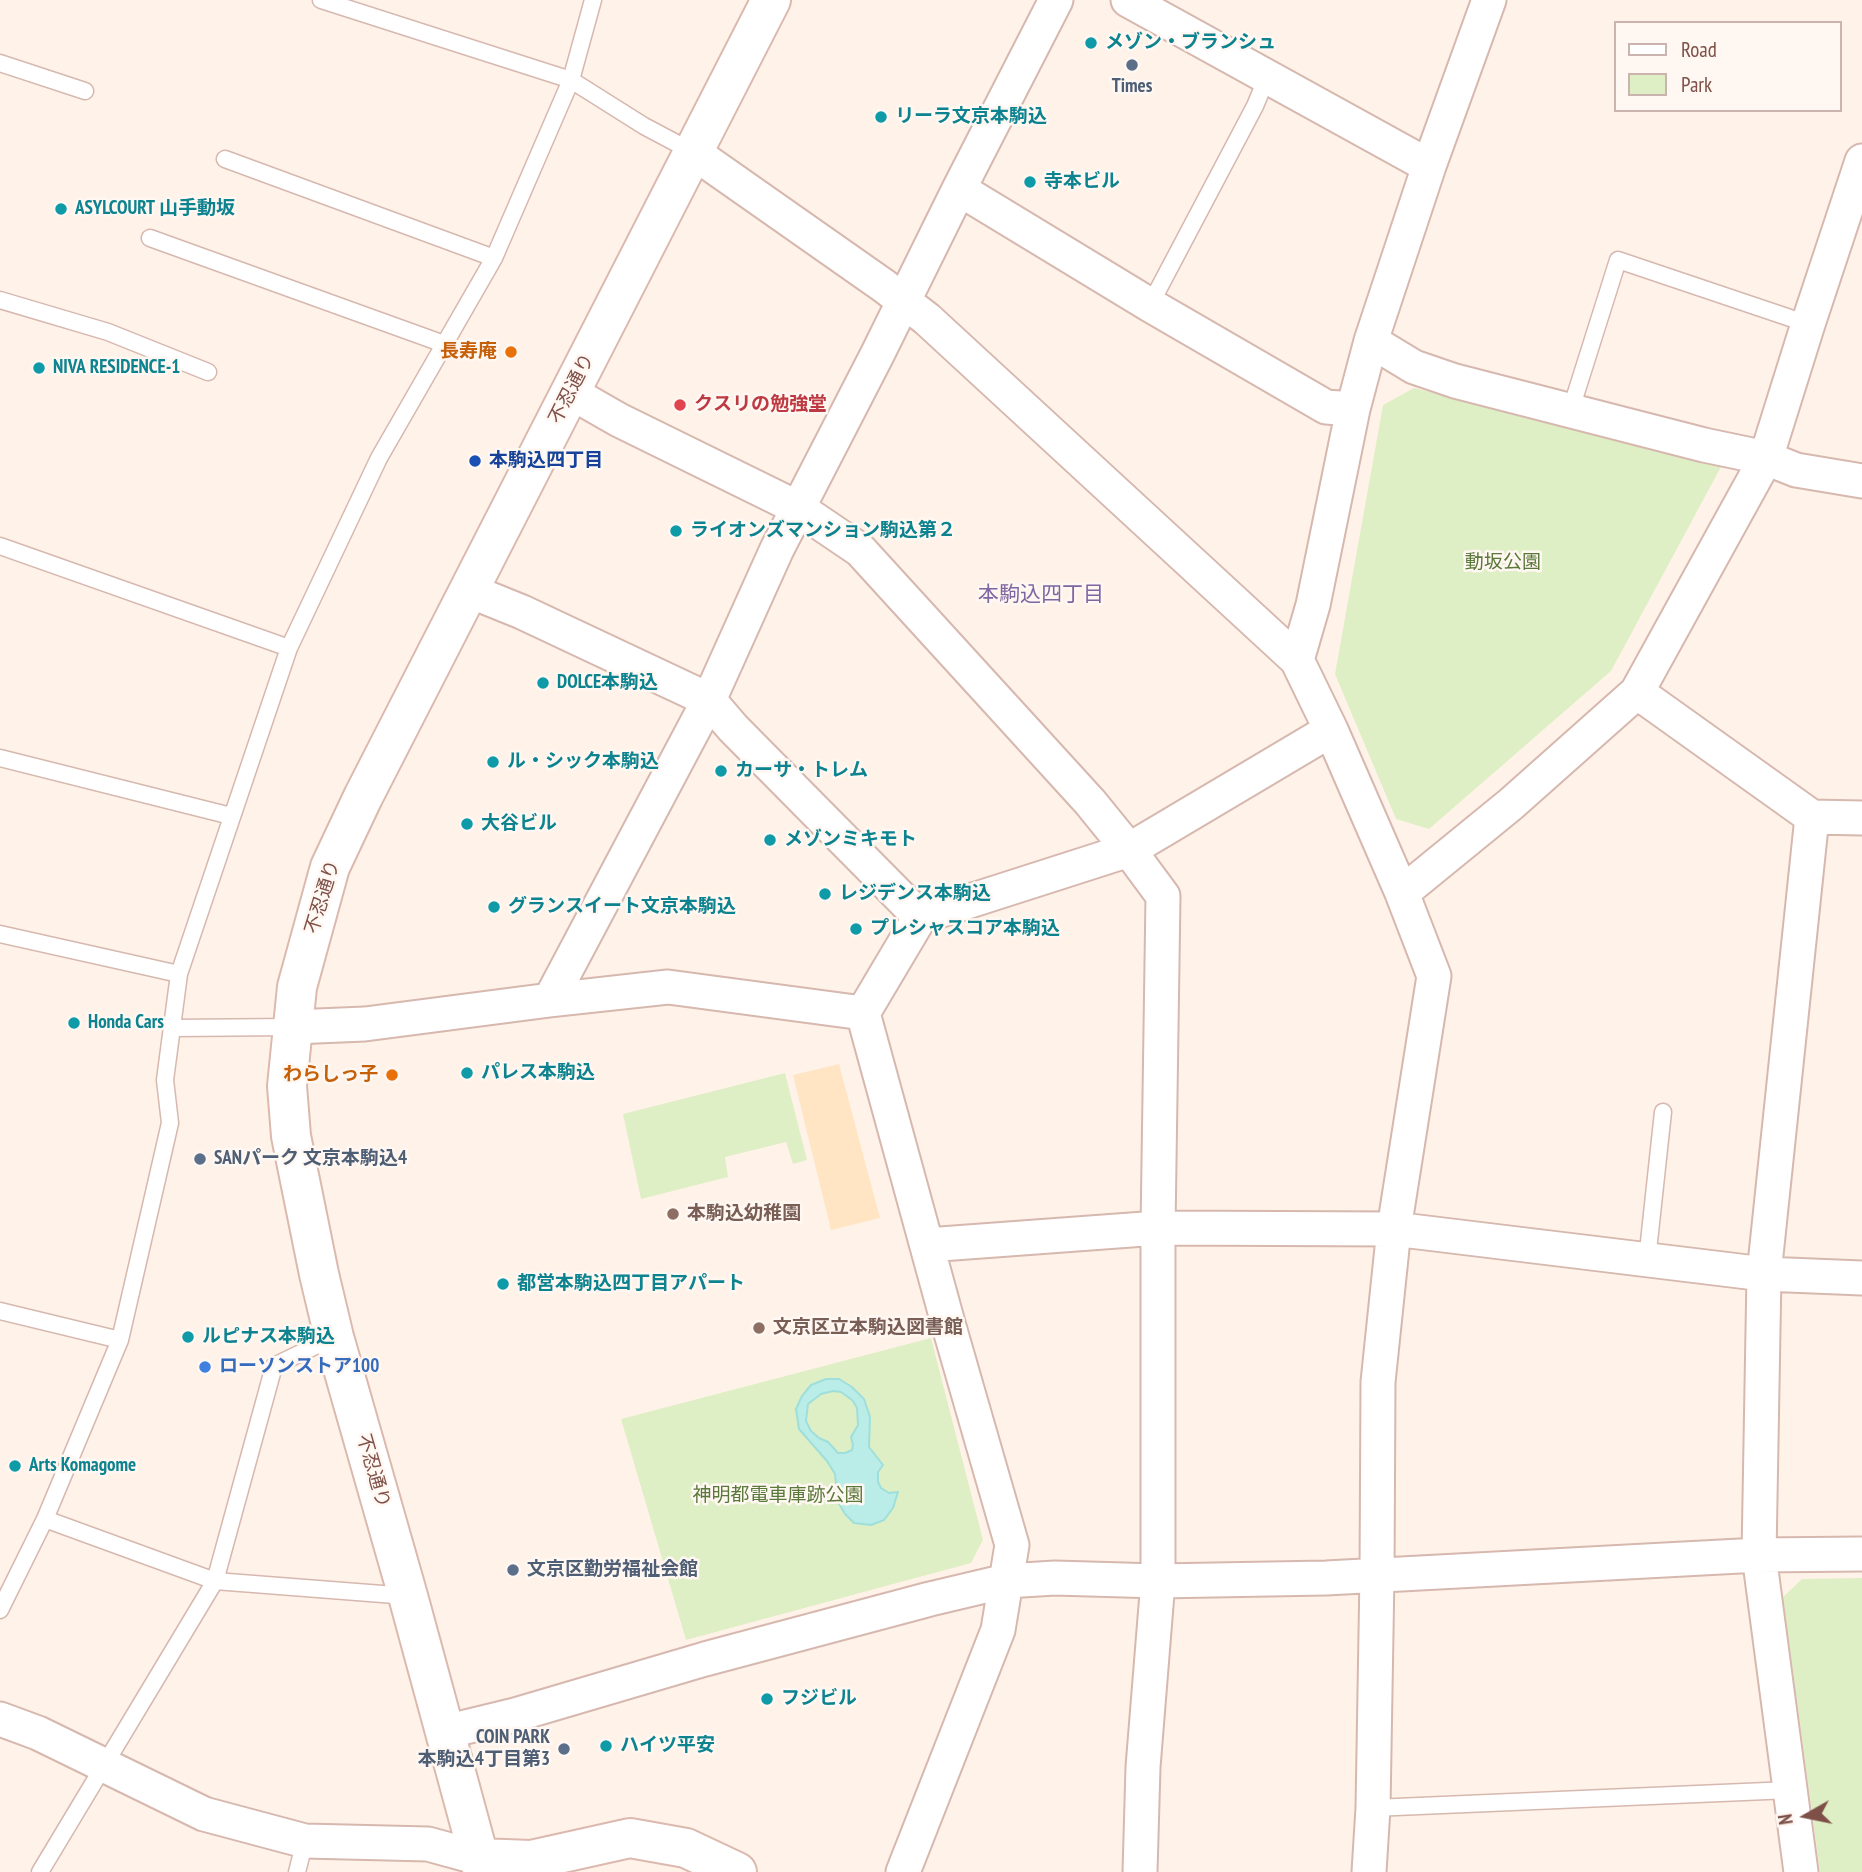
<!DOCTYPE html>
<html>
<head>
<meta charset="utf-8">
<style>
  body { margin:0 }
  #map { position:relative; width:1862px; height:1872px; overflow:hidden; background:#fff2e9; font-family:"PT Sans Narrow",sans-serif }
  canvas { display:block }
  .legend { position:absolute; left:1614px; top:21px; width:228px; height:91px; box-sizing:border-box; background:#fff7f2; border:2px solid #cbb4ae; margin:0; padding:9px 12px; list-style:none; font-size:21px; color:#7e5048 }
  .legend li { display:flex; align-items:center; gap:14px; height:35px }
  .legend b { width:35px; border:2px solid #cbb4ae }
  .north { position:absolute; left:1771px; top:1781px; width:70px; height:70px; -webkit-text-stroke:5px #fff7f2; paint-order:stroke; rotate:261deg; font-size:19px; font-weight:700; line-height:28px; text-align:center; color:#7e5048 }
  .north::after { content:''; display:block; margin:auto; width:24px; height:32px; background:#7e5048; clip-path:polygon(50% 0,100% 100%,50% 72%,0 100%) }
</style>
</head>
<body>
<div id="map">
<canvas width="1862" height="1872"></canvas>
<ul class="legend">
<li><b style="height:9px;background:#fff"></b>Road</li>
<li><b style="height:19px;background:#dfefc5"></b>Park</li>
</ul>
<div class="north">N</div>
</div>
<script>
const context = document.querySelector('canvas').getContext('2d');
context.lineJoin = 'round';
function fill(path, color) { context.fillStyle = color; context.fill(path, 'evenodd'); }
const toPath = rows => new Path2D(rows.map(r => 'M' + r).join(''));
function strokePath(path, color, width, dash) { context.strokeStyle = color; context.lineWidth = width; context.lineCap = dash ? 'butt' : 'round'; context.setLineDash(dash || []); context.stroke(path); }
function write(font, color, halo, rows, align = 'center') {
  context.font = font + ' "PT Sans Narrow","Noto Sans JP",sans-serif'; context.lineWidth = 5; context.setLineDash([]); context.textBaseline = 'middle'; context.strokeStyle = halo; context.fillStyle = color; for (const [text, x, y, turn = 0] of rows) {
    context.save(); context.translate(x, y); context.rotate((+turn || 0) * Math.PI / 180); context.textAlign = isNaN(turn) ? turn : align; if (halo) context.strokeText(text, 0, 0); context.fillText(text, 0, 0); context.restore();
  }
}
fill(toPath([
  [1414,388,1722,465,1611,671,1429,829,1396,819,1335,674,1383,405],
  [785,1073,807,1160,793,1164,786,1142,725,1157,728,1177,641,1199,623,1114],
  [931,1338,983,1540,971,1563,686,1640,621,1419],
  [1862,1578,1862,1872,1820,1872,1783,1597,1802,1579]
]), '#dfefc5');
fill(toPath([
  [839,1064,880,1218,831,1230,793,1075]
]), '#ffe5c3');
const water = toPath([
  [826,1379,839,1379,852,1387,864,1399,870,1417,869,1447,883,1465,878,1472,878,1482,881,1488,889,1493,898,1492,893,1508,884,1520,871,1525,854,1523,845,1514,838,1502,835,1474,827,1461,799,1429,796,1409,802,1396,811,1385,826,1379],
  [833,1391,841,1392,848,1397,853,1401,857,1408,858,1425,851,1437,853,1445,852,1450,845,1453,838,1453,828,1442,819,1438,811,1431,806,1421,808,1404,821,1394,833,1391]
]);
fill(water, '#baece8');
strokePath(water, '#9fdfdb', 2);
const lane = toPath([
  [321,0,571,80,644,126,693,152],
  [0,63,85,91],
  [225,159,494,258],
  [150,238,444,344],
  [0,300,108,332,208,372],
  [1150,305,1255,106,1267,77],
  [1570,412,1618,260,1808,324],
  [0,546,289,648],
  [0,758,231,816],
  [0,934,179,974],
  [172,1028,293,1027],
  [1647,1260,1663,1112],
  [0,1311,120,1340],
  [45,1519,215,1581,408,1596],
  [0,1610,45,1519,120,1340,170,1123,165,1080,179,974,289,648,379,458,494,258,571,80,593,0],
  [1373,1808,1790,1790],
  [40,1872,215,1581,274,1366,334,1337],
  [297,1872,305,1841]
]);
const street = toPath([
  [1128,0,1429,166],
  [693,152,884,286,927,319,1297,660,1331,730,1402,893,1434,976,1394,1229,1378,1382,1377,1575,1373,1808,1369,1872],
  [959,189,1150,305,1326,407,1353,409],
  [1371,341,1414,367,1455,381,1704,445,1766,458,1796,470,1862,481],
  [570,392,619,420,798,508,860,550,1090,802,1129,850,1163,896,1158,1228,1158,1581,1143,1767,1140,1872],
  [470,591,522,612,709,700,733,728,920,917],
  [1297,660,1313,605,1353,409,1371,341,1429,166,1489,0],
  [1637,692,1812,817,1862,818],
  [1402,893,1511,804,1637,692,1766,458,1808,324,1862,161],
  [550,1000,709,700,777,549,877,355,959,189,1056,0],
  [293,1027,365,1024,550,1000,668,987,863,1013],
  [927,1245,1158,1228,1394,1229,1764,1274,1862,1278],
  [0,1719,38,1733,204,1814,305,1841,428,1844,479,1858],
  [445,1732,515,1715,705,1659,930,1599,1006,1581,1055,1578,1158,1581,1326,1578,1759,1555,1862,1554],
  [903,1872,998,1630,1012,1545,948,1323,863,1013,920,917,1129,850,1331,730],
  [1801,1872,1759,1555,1764,1274,1812,817]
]);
const secondary = toPath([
  [479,1858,531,1860,630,1838,686,1848,737,1872],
  [483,1872,408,1596,334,1337,319,1274,291,1136,287,1086,297,987,330,867,363,797,771,0]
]);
strokePath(lane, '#d6b8af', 19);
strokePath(street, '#d6b8af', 37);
strokePath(secondary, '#dbb9ae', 42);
strokePath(lane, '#fff', 16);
strokePath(street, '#fff', 33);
strokePath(secondary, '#fff', 38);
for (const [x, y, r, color] of [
  [1091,43,7,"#0f9aa8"],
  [1132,65,7,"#5c6f8a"],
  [881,117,7,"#0f9aa8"],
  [1030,182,7,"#0f9aa8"],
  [61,209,7,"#0f9aa8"],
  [511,352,7,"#e8710a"],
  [39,368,7,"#0f9aa8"],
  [680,405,7,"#e0444e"],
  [475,461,7,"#1a4fb4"],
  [676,531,7,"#0f9aa8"],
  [543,683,7,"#0f9aa8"],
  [493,762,7,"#0f9aa8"],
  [721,771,7,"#0f9aa8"],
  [467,824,7,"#0f9aa8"],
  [770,840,7,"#0f9aa8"],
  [825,894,7,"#0f9aa8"],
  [494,907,7,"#0f9aa8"],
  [856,929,7,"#0f9aa8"],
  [74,1023,7,"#0f9aa8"],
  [467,1073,7,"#0f9aa8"],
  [392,1075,7,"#e8710a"],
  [200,1159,7,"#5c6f8a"],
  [673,1214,7,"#8d6e63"],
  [503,1284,7,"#0f9aa8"],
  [759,1328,7,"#8d6e63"],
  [188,1337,7,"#0f9aa8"],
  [205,1367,7,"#3f7fe0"],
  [15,1466,7,"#0f9aa8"],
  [513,1570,7,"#5c6f8a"],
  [767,1699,7,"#0f9aa8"],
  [606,1746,7,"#0f9aa8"],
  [564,1749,7,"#5c6f8a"]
]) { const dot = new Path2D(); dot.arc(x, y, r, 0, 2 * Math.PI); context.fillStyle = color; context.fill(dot); strokePath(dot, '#fff7f2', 2.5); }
write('bold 19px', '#0d838f', '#fff7f2', [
  ["メゾン・ブランシュ",1105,43],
  ["リーラ文京本駒込",895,117],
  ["寺本ビル",1044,182],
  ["ASYLCOURT 山手動坂",75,209],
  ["NIVA RESIDENCE-1",53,368],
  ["ライオンズマンション駒込第２",690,531],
  ["DOLCE本駒込",557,683],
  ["ル・シック本駒込",507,762],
  ["カーサ・トレム",735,771],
  ["大谷ビル",481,824],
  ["メゾンミキモト",784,840],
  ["レジデンス本駒込",839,894],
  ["グランスイート文京本駒込",508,907],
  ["プレシャスコア本駒込",870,929],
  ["Honda Cars",88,1023],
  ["パレス本駒込",481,1073],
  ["都営本駒込四丁目アパート",517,1284],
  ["ルピナス本駒込",202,1337],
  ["Arts Komagome",29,1466],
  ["フジビル",781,1699],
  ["ハイツ平安",620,1746]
], 'left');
write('bold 19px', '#4e5e75', '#fff7f2', [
  ["Times",1132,87,"center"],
  ["SANパーク 文京本駒込4",214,1159],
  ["文京区勤労福祉会館",527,1570],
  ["COIN PARK",550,1738,"right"],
  ["本駒込4丁目第3",550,1760,"right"]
], 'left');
write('bold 19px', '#c56008', '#fff7f2', [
  ["長寿庵",497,352],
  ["わらしっ子",378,1075]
], 'right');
write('19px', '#7e5048', '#fff7f2', [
  ["不忍通り",572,389,-63],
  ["不忍通り",323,897,-73],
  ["不忍通り",373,1471,74]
]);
write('bold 19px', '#be3a42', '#fff7f2', [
  ["クスリの勉強堂",694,405]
], 'left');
write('bold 19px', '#164399', '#fff7f2', [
  ["本駒込四丁目",489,461]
], 'left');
write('19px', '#597839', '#fff7f2', [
  ["動坂公園",1503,563],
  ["神明都電車庫跡公園",778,1496]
]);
write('bold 19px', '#785e54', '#fff7f2', [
  ["本駒込幼稚園",687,1214],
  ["文京区立本駒込図書館",773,1328]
], 'left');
write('bold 19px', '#366cbe', '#fff7f2', [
  ["ローソンストア100",219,1367]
], 'left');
write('21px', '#7f65a1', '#fff7f2', [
  ["本駒込四丁目",1041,595]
]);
</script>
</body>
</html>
